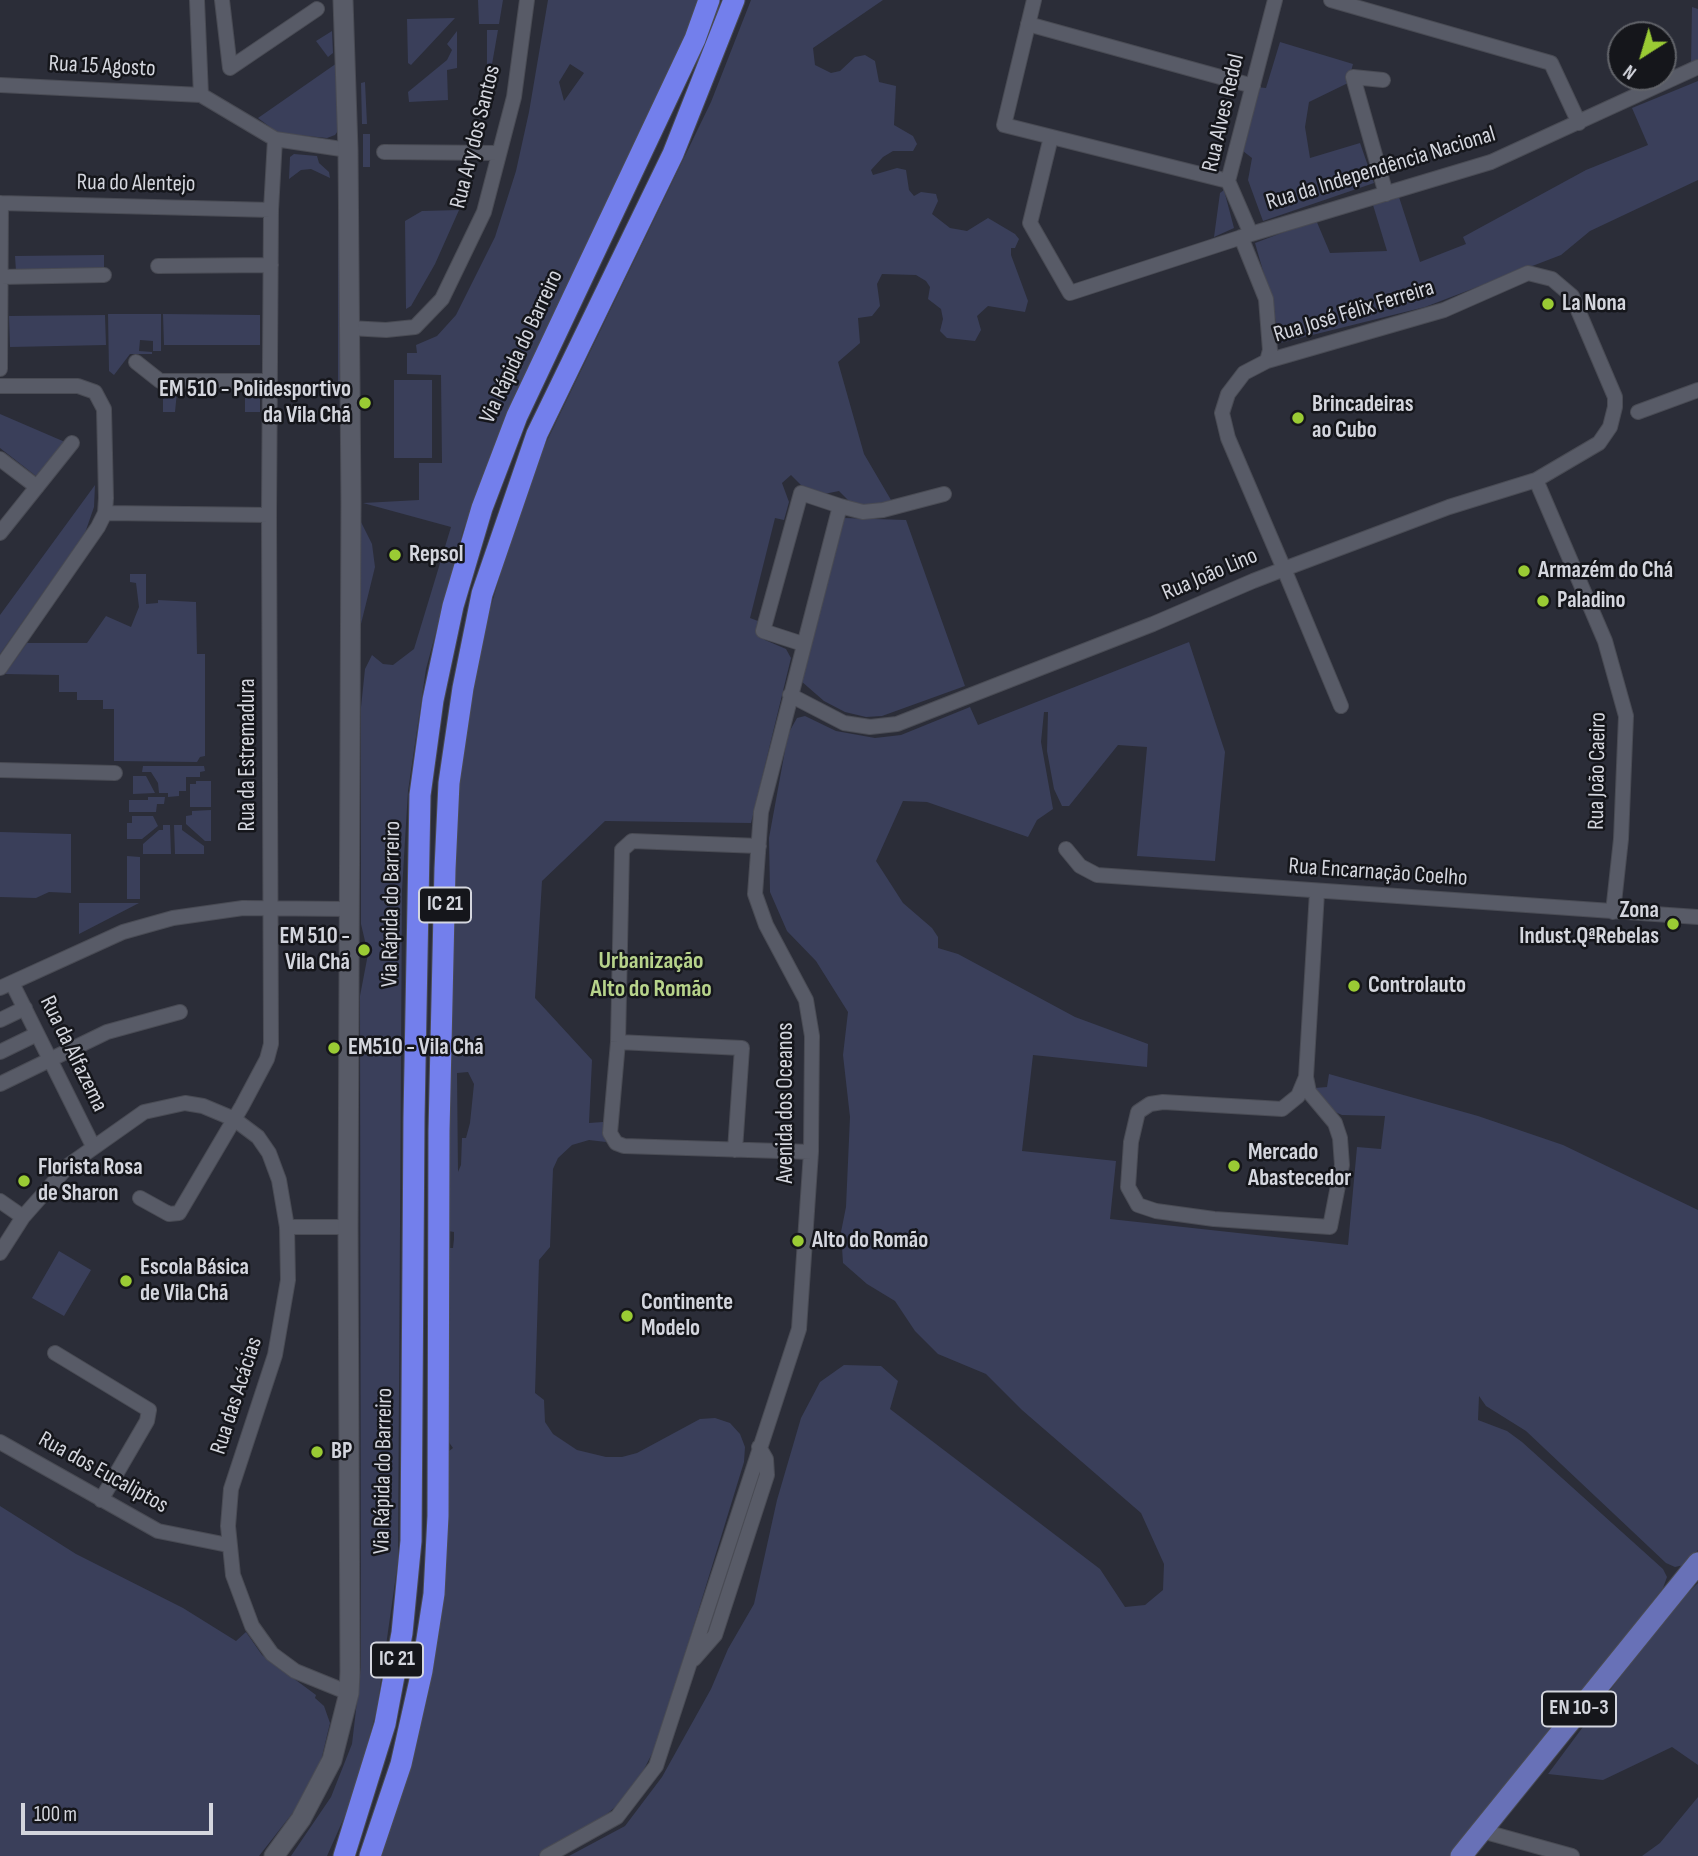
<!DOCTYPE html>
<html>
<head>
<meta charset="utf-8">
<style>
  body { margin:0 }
  #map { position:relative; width:1698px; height:1856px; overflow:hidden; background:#2b2d38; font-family:"Sofia Sans Condensed",sans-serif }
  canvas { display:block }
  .north { position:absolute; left:1607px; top:21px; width:70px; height:70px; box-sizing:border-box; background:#15161b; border:2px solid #616369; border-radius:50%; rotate:217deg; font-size:19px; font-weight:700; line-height:28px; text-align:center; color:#d4d6de }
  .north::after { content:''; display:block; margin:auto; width:24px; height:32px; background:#9acb34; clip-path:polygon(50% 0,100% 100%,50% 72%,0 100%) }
  .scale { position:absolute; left:21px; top:1803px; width:192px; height:32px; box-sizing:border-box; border:4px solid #d4d6de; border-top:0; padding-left:9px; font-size:21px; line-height:24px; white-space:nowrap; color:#d4d6de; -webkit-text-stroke:5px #15161b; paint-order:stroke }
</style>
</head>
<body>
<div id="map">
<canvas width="1698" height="1856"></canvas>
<div class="north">N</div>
<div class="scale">100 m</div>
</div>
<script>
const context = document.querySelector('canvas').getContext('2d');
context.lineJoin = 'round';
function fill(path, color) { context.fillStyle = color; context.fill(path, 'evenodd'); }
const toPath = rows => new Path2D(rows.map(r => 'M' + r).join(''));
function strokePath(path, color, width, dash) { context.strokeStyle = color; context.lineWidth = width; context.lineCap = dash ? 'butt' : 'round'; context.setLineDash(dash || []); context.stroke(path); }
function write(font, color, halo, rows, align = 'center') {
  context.font = font + ' "Sofia Sans Condensed",sans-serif'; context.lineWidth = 5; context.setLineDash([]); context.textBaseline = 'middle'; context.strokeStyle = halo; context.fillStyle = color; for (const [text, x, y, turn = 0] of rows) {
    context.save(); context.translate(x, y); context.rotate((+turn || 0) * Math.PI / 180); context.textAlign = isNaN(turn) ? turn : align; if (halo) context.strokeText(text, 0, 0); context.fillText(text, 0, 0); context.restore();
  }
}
fill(toPath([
  [478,0,503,0,499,24,479,24],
  [548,0,700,0,679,55,552,317,498,437,463,531,426,669,408,791,402,890,398,1561,377,1709,351,1802,327,1856,291,1856,331,1797,352,1744,361,1667,360,996,368,954,361,924,361,707,365,669,372,655,383,664,393,665,414,649,451,527,363,503,419,500,419,463,442,463,441,375,407,374,407,353,417,353,416,345,437,336,456,315,495,237,516,171,529,112],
  [570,64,584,73,564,101,559,82],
  [751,0,883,0,813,48,815,65,831,73,840,71,855,57,865,55,875,61,879,82,896,86,894,125,913,136,917,144,913,151,893,151,883,157,871,170,873,175,897,168,906,170,909,190,914,196,921,192,936,194,938,201,932,214,950,228,967,231,988,218,1015,234,1019,239,1015,248,1011,248,1011,255,1028,301,1025,312,988,306,977,316,981,330,975,341,947,338,940,331,943,319,941,309,928,299,930,287,926,281,916,275,882,274,877,284,880,306,872,316,858,318,860,343,838,362,864,454,891,500,873,507,849,501,839,491,824,494,804,488,791,475,782,483,789,502,784,520,775,518,750,618,758,621,765,640,786,649,791,658,751,823,605,821,542,881,535,998,592,1060,589,1123,603,1122,606,1142,589,1140,572,1145,558,1158,553,1169,550,1247,539,1260,535,1393,544,1400,545,1422,553,1434,577,1450,606,1457,622,1457,637,1453,700,1419,715,1418,730,1423,740,1434,745,1447,744,1462,658,1742,640,1777,620,1803,596,1823,538,1856,381,1856,405,1784,427,1699,438,1633,448,1520,449,1451,453,1448,448,1441,449,1248,453,1248,454,1239,454,1232,448,1231,447,1210,455,806,481,640,519,511,542,451,711,102],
  [468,1072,474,1084,470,1123,466,1138,462,1138,461,1165,458,1172,457,1073],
  [1692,7,1698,9,1698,62,1691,65],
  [455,18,411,65,408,63,407,19],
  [487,30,498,30,491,70,487,69],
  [332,31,333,53,328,57,316,41],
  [457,31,457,68,447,70,448,100,409,102,408,92,447,60,452,50,447,44],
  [1280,42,1353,64,1348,83,1309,102,1305,127,1310,158,1360,143,1374,183,1263,221,1248,180,1252,158,1243,151,1256,87,1266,88],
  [337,63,340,128,335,135,327,138,278,133,258,118],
  [1698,81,1698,180,1590,231,1561,255,1425,307,1280,343,1272,302,1255,243,1316,220,1330,253,1387,251,1373,205,1399,197,1420,262,1466,244,1463,237,1586,170,1648,145,1632,108],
  [365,82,367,124,362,124,361,83],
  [363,134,370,134,370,167,363,167],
  [294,154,317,156,319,163,329,172,330,178,311,169,301,170,289,179,290,157],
  [1224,190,1234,228,1214,237,1220,193],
  [338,193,341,193,342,384,338,399],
  [459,210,435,264,411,306,406,309,405,221,422,211],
  [104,255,104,269,16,271,15,256],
  [108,314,161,314,161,351,153,351,153,341,140,340,139,351,152,352,152,354,130,354,114,375,109,371],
  [163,314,260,315,260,345,164,345],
  [105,315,106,345,10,347,9,316],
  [394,380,432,380,432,458,394,458],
  [252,391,260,395,260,412,245,412,245,398],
  [171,392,177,392,175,412,163,412,163,399],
  [0,414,65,442,36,476,0,448],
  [95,485,94,507,85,533,0,654,0,615],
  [844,518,906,520,965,686,882,716,866,717,845,712,824,701,801,681,839,524],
  [361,522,372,544,375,567,360,628],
  [130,574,146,574,146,604,158,603,158,600,196,602,197,654,205,654,205,756,200,757,197,762,114,761,114,709,103,709,103,700,77,700,77,692,59,692,59,675,5,674,27,643,87,643,106,616,131,627,139,607,136,583,130,582],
  [1189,642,1225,752,1215,861,1137,856,1147,747,1118,745,1069,806,1062,806,1054,789,1047,751,1048,712,1044,712,1041,742,1053,809,1037,820,1028,837,927,802,903,801,876,861,903,903,932,928,938,937,938,948,958,954,1075,1017,1148,1044,1147,1067,1033,1055,1022,1151,1116,1161,1110,1219,1348,1245,1357,1147,1381,1149,1385,1116,1342,1115,1324,1107,1315,1088,1327,1087,1329,1074,1478,1116,1563,1145,1698,1210,1698,1550,1684,1565,1675,1567,1666,1563,1526,1431,1486,1406,1479,1396,1478,1420,1507,1431,1522,1442,1663,1569,1667,1577,1663,1588,1565,1716,1451,1856,569,1856,625,1826,662,1777,711,1689,728,1649,754,1604,777,1500,801,1418,820,1382,844,1365,881,1366,898,1381,890,1409,1100,1569,1125,1607,1145,1605,1163,1590,1164,1564,1141,1513,1022,1410,986,1374,938,1354,915,1331,895,1301,867,1284,843,1263,841,1232,846,1207,850,1117,843,1055,848,1012,816,961,787,931,770,892,769,838,788,734,797,718,805,716,836,731,875,738,901,735,970,707,978,725],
  [143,766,204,766,205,771,200,772,200,777,186,777,186,791,179,791,179,796,168,797,168,793,159,793,158,783,151,772,142,772],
  [133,776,146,776,155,793,133,794],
  [196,781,211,781,211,807,190,807,190,784,196,784],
  [148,797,165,797,164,804,157,804,156,812,129,812,129,800,148,800],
  [211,810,211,841,205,841,186,824,186,816,192,815,192,811],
  [132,816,153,816,158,826,142,839,127,839,127,823,132,823],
  [163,825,170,825,171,854,143,854,143,844,159,830,163,830],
  [174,825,182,825,182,830,204,846,204,854,175,854],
  [0,832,71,834,71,893,49,892,36,898,0,897],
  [127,856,140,857,140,899,127,899],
  [79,903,139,903,79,934],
  [59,1251,91,1270,64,1316,32,1298],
  [0,1506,76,1554,183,1608,236,1641,246,1632,262,1655,316,1695,315,1698,324,1706,330,1723,320,1765,298,1806,259,1856,0,1856],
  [1698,1583,1698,1765,1672,1747,1603,1780,1548,1774,1669,1611],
  [1698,1797,1698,1856,1642,1856,1660,1843]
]), '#3a3f5a');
const street = toPath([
  [197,0,201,95],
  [222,0,230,68,317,9],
  [1034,0,1004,125,1228,181],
  [1331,0,1551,63,1579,123],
  [1028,24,1253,86],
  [1383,80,1353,77,1386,194],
  [0,85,201,95,275,139,348,150],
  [1051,137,1030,223,1070,293,1251,234,1491,162,1698,67],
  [384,152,499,153],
  [0,203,271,210],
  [1251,234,1228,181,1275,0],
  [1241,237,1266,299,1270,350,1267,361],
  [158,266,271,265],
  [1,277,104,275],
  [349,328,386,330,415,327,442,299,484,212,514,97,527,0],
  [136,362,160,381,270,381],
  [0,369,1,203],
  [0,386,78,386,95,392,104,409,106,498,105,513,98,527,0,668],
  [1638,412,1698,390],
  [0,459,37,487],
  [1536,480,1605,641,1626,716,1621,839,1613,912],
  [840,506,863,512,883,510,944,494],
  [105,513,269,515],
  [0,533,72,443],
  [790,695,844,723,870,727,897,724,1153,624,1253,581,1284,569,1449,507,1536,480,1599,443,1610,427,1615,407,1615,397,1572,296,1552,279,1528,273,1444,310,1267,361,1244,373,1228,394,1222,413,1228,438,1284,569,1341,706],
  [0,770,115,773],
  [759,846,632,841,622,850,618,1042,610,1133,616,1143,624,1146,811,1152],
  [1066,849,1080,866,1097,875,1698,917],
  [12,983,93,1146],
  [0,988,123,932,173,918,243,908,348,909],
  [0,1020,25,1008],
  [618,1042,742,1048,735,1150],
  [0,1052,37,1034],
  [1306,1077,1298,1096,1282,1109,1163,1102,1150,1104,1138,1112,1131,1142,1128,1187,1138,1205,1156,1211,1214,1219,1330,1227,1342,1165,1340,1138,1335,1123,1309,1092,1306,1077,1317,892],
  [0,1084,107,1032,180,1012],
  [140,1198,169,1214,179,1213,242,1106,267,1059,271,1044,269,515,271,210,275,139],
  [0,1201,23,1217],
  [287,1227,348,1227],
  [0,1253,23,1217,69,1165,144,1112,185,1103,203,1106,234,1119,258,1137,269,1153,279,1180,287,1227,288,1280,275,1355,231,1489,228,1526,233,1575,252,1626,272,1654,295,1671,349,1693],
  [55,1353,149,1410,147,1421,101,1500],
  [0,1442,158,1531,228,1545],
  [694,1659,715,1635,767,1475,766,1459,759,1447],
  [1482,1831,1572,1856],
  [547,1856,617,1817,656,1766,799,1329,811,1152,812,1036,806,1000,766,925,755,894,761,812,840,506,801,493,763,631,803,644]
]);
const secondary = toPath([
  [274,1856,301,1819,332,1760,349,1693,350,1672,348,1227,351,503,348,150,343,0]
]);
const primary = toPath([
  [1461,1856,1698,1563]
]);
const highway = toPath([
  [344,1856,385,1724,402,1633,411,1541,414,1118,420,795,433,700,453,606,482,508,517,416,695,39,709,0],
  [370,1856,401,1764,422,1671,434,1594,438,1516,439,1131,445,869,449,783,463,688,482,594,537,434,673,154,734,0]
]);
strokePath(street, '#494b54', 16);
strokePath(secondary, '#494b54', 21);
strokePath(primary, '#494b54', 23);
strokePath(highway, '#494b54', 23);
strokePath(street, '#585b67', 14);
strokePath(secondary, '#585b67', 19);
strokePath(primary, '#6871b7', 21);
strokePath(highway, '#737fec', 21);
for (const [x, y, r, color] of [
  [1548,304,7,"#9acb34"],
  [365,403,7,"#9acb34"],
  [1298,418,7,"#9acb34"],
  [395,555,7,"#9acb34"],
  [1524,571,7,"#9acb34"],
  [1543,601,7,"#9acb34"],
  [1673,924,7,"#9acb34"],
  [364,950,7,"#9acb34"],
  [1354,986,7,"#9acb34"],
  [334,1048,7,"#9acb34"],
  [1234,1166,7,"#9acb34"],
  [24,1181,7,"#9acb34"],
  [798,1241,7,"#9acb34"],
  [126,1281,7,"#9acb34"],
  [627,1316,7,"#9acb34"],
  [317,1452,7,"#9acb34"]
]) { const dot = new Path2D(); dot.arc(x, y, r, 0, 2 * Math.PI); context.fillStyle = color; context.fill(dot); strokePath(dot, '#15161b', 2.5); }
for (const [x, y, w] of [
  [445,905,52],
  [397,1660,52],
  [1579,1709,74]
]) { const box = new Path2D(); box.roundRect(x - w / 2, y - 17.5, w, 35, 5); context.fillStyle = '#15161b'; context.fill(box); strokePath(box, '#d4d6de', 2); }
write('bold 21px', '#d4d6de', null, [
  ["IC 21",445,905],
  ["IC 21",397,1660],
  ["EN 10-3",1579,1709]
]);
write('23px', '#d4d6de', '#15161b', [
  ["Rua 15 Agosto",102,67,3],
  ["Rua Alves Redol",1224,113,-77],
  ["Rua Ary dos Santos",476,137,-76],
  ["Rua da Independência Nacional",1381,169,-17],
  ["Rua do Alentejo",136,184,1],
  ["Rua José Félix Ferreira",1354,312,-17],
  ["Via Rápida do Barreiro",522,347,-65],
  ["Rua João Lino",1210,575,-23],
  ["Rua da Estremadura",248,755,-90],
  ["Rua João Caeiro",1598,771,-89],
  ["Rua Encarnação Coelho",1378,873,4],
  ["Via Rápida do Barreiro",392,904,-89],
  ["Rua da Alfazema",73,1054,64],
  ["Avenida dos Oceanos",786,1103,-90],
  ["Rua das Acácias",237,1396,-72],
  ["Via Rápida do Barreiro",384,1471,-89],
  ["Rua dos Eucaliptos",103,1473,29]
]);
write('bold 23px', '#d4d6de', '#15161b', [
  ["La Nona",1562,304],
  ["EM 510 - Polidesportivo",351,390,"right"],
  ["da Vila Chã",351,416,"right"],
  ["Brincadeiras",1312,405],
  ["ao Cubo",1312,431],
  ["Repsol",409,555],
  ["Armazém do Chá",1538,571],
  ["Paladino",1557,601],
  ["Zona",1659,911,"right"],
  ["Indust.QªRebelas",1659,937,"right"],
  ["EM 510 -",350,937,"right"],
  ["Vila Chã",350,963,"right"],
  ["Controlauto",1368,986],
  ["EM510 - Vila Chã",348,1048],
  ["Mercado",1248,1153],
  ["Abastecedor",1248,1179],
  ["Florista Rosa",38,1168],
  ["de Sharon",38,1194],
  ["Alto do Romão",812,1241],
  ["Escola Básica",140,1268],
  ["de Vila Chã",140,1294],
  ["Continente",641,1303],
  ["Modelo",641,1329],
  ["BP",331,1452]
], 'left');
write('bold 24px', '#b7d38b', '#15161b', [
  ["Urbanização",651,962],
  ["Alto do Romão",651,990]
]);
</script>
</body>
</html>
